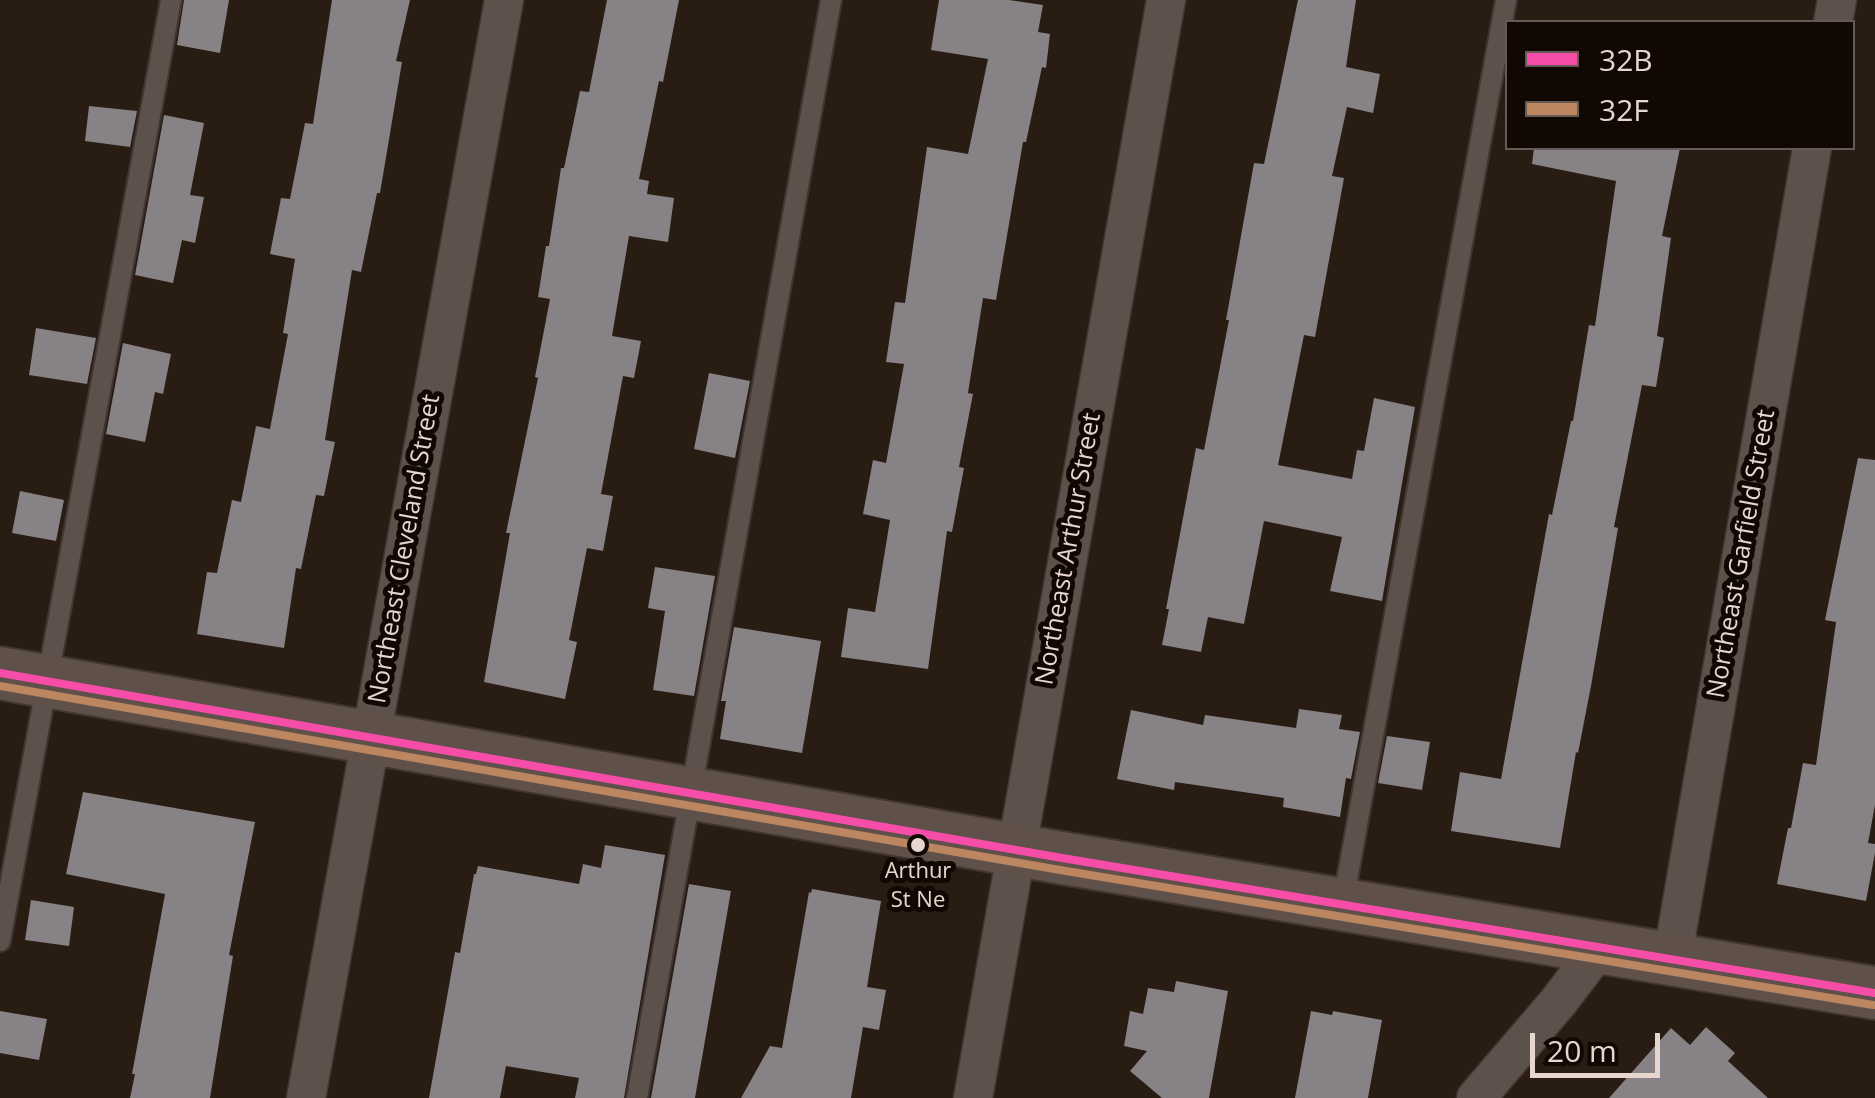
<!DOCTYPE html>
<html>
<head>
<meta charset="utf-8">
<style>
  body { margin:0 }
  #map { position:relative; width:1875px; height:1098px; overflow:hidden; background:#291c13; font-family:"Open Sans",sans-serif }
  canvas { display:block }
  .legend { position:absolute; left:1505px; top:20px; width:350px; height:130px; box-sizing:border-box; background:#120803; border:2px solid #675a54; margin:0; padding:12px 18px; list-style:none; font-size:30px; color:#e7d6cd }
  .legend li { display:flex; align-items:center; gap:20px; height:50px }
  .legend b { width:50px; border:2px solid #675a54 }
  .scale { position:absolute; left:1530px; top:1033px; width:130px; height:45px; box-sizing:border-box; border:5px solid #e7d6cd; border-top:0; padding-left:12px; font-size:30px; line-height:35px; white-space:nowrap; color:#e7d6cd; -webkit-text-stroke:8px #120803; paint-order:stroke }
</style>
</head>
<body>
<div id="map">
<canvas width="1875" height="1098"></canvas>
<ul class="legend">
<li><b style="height:12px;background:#f54da8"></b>32B</li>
<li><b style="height:12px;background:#bb8660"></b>32F</li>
</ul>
<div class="scale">20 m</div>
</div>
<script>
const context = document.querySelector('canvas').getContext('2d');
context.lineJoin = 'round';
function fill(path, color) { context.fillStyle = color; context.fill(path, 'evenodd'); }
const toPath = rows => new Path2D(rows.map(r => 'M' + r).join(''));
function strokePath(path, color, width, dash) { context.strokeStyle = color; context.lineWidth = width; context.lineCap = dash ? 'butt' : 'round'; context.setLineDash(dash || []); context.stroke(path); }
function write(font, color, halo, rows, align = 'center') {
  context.font = font + ' "Open Sans",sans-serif'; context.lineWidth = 10; context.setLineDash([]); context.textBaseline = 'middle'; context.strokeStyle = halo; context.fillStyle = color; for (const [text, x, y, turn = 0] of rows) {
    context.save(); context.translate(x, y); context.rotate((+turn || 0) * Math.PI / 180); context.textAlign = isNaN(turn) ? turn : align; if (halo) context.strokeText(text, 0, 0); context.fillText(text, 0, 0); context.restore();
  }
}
fill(toPath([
  [184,0,229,0,220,53,177,45],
  [332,0,410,0,396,61,402,62,380,193,377,193,361,272,352,270,325,440,335,442,324,496,316,495,301,569,296,568,284,648,197,634,207,572,217,573,232,500,241,502,256,426,270,429,288,334,283,333,295,259,270,254,281,198,290,199,305,123,313,124],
  [607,0,679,0,663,82,659,81,639,179,649,181,647,194,674,198,668,242,629,236,612,336,641,341,634,378,623,376,601,494,613,496,603,551,587,548,569,640,577,642,565,699,484,682,510,533,506,533,538,378,535,377,550,299,538,297,546,246,549,246,561,168,564,168,580,91,589,92],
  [939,0,1009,0,1043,5,1038,32,1050,34,1046,68,1042,67,1026,142,1023,142,996,300,983,298,968,393,973,394,959,467,964,468,952,532,947,531,928,669,841,657,848,608,875,612,890,520,863,514,873,460,886,463,904,364,886,362,895,302,905,303,927,147,968,154,988,59,931,50],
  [1298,0,1356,0,1346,67,1380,74,1373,113,1347,107,1332,176,1344,178,1315,337,1304,335,1278,465,1352,479,1357,450,1364,451,1374,398,1415,407,1382,601,1330,591,1342,537,1264,521,1244,624,1208,617,1201,652,1162,645,1169,609,1166,609,1196,448,1204,450,1229,320,1226,320,1254,163,1264,164],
  [89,106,137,111,130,147,85,141],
  [164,115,204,123,190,195,204,197,195,243,182,240,173,283,135,275],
  [1534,148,1680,148,1662,236,1671,238,1657,336,1664,338,1656,387,1642,385,1614,527,1618,528,1591,686,1578,753,1576,752,1560,848,1451,831,1460,772,1501,779,1549,514,1552,515,1571,421,1573,421,1589,325,1595,326,1616,181,1532,164],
  [36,328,96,338,87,384,29,375],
  [123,343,171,354,163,394,155,392,145,442,106,434],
  [709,373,750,381,735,458,694,449],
  [1858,458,1875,460,1875,805,1868,843,1875,844,1875,853,1866,901,1777,884,1788,828,1791,828,1803,763,1816,765,1836,622,1825,620],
  [20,491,64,500,56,541,12,533],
  [655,567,715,576,694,696,653,690,665,611,648,608],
  [734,627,821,641,802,753,720,739,726,701,721,701],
  [1299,709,1342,715,1339,729,1360,732,1351,779,1346,778,1340,817,1283,807,1284,798,1175,782,1174,790,1117,779,1131,710,1203,725,1205,715,1296,728],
  [1387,736,1430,742,1422,790,1378,783],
  [83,792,255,822,229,955,233,956,210,1098,130,1098,135,1074,132,1074,165,894,66,874],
  [605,845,665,855,624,1098,575,1098,579,1078,506,1066,500,1098,429,1098,455,952,460,953,474,874,476,874,478,866,579,884,583,864,601,868],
  [689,884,731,891,695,1098,651,1098],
  [812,889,881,901,867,987,886,990,879,1030,863,1027,851,1098,741,1098,770,1046,782,1048,809,892,811,893],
  [31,900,74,907,69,946,25,940],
  [1176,981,1228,991,1209,1098,1162,1098,1130,1071,1147,1051,1124,1046,1130,1011,1143,1014,1148,988,1174,992],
  [0,1011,47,1019,39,1060,0,1053],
  [1311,1011,1332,1015,1333,1011,1382,1020,1368,1098,1295,1098],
  [1706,1027,1735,1053,1728,1061,1768,1098,1609,1098,1671,1028,1690,1045]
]), '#878286');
const lane = toPath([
  [1343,902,1506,0],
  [0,941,171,0],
  [637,1098,831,0]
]);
const street = toPath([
  [1833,22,1837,0],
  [1672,960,1812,148],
  [306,1098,504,0],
  [973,1098,1166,0],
  [1476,1098,1559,1001,1600,947]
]);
const secondary = toPath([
  [0,673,1062,858,1875,993]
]);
strokePath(lane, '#403530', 24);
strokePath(street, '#403530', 41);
strokePath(secondary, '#403530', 56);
strokePath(lane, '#5c514b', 20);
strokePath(street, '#5c514b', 38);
strokePath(secondary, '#5f514a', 52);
strokePath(toPath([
  [0,673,1062,858,1875,993]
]), '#f54da8', 8);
strokePath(toPath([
  [0,686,1060,870,1873,1005]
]), '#bb8660', 8);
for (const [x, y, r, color] of [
  [918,845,9,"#e7d6cd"]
]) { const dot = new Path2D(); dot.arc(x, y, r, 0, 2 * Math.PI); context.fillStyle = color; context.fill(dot); strokePath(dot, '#120803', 4); }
write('22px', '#e7d6cd', '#120803', [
  ["Arthur",918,872],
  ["St Ne",918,901]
]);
write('25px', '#e7d6cd', '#120803', [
  ["Northeast Cleveland Street",405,549,-80],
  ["Northeast Arthur Street",1069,549,-80],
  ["Northeast Garfield Street",1742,554,-80]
]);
</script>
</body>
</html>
